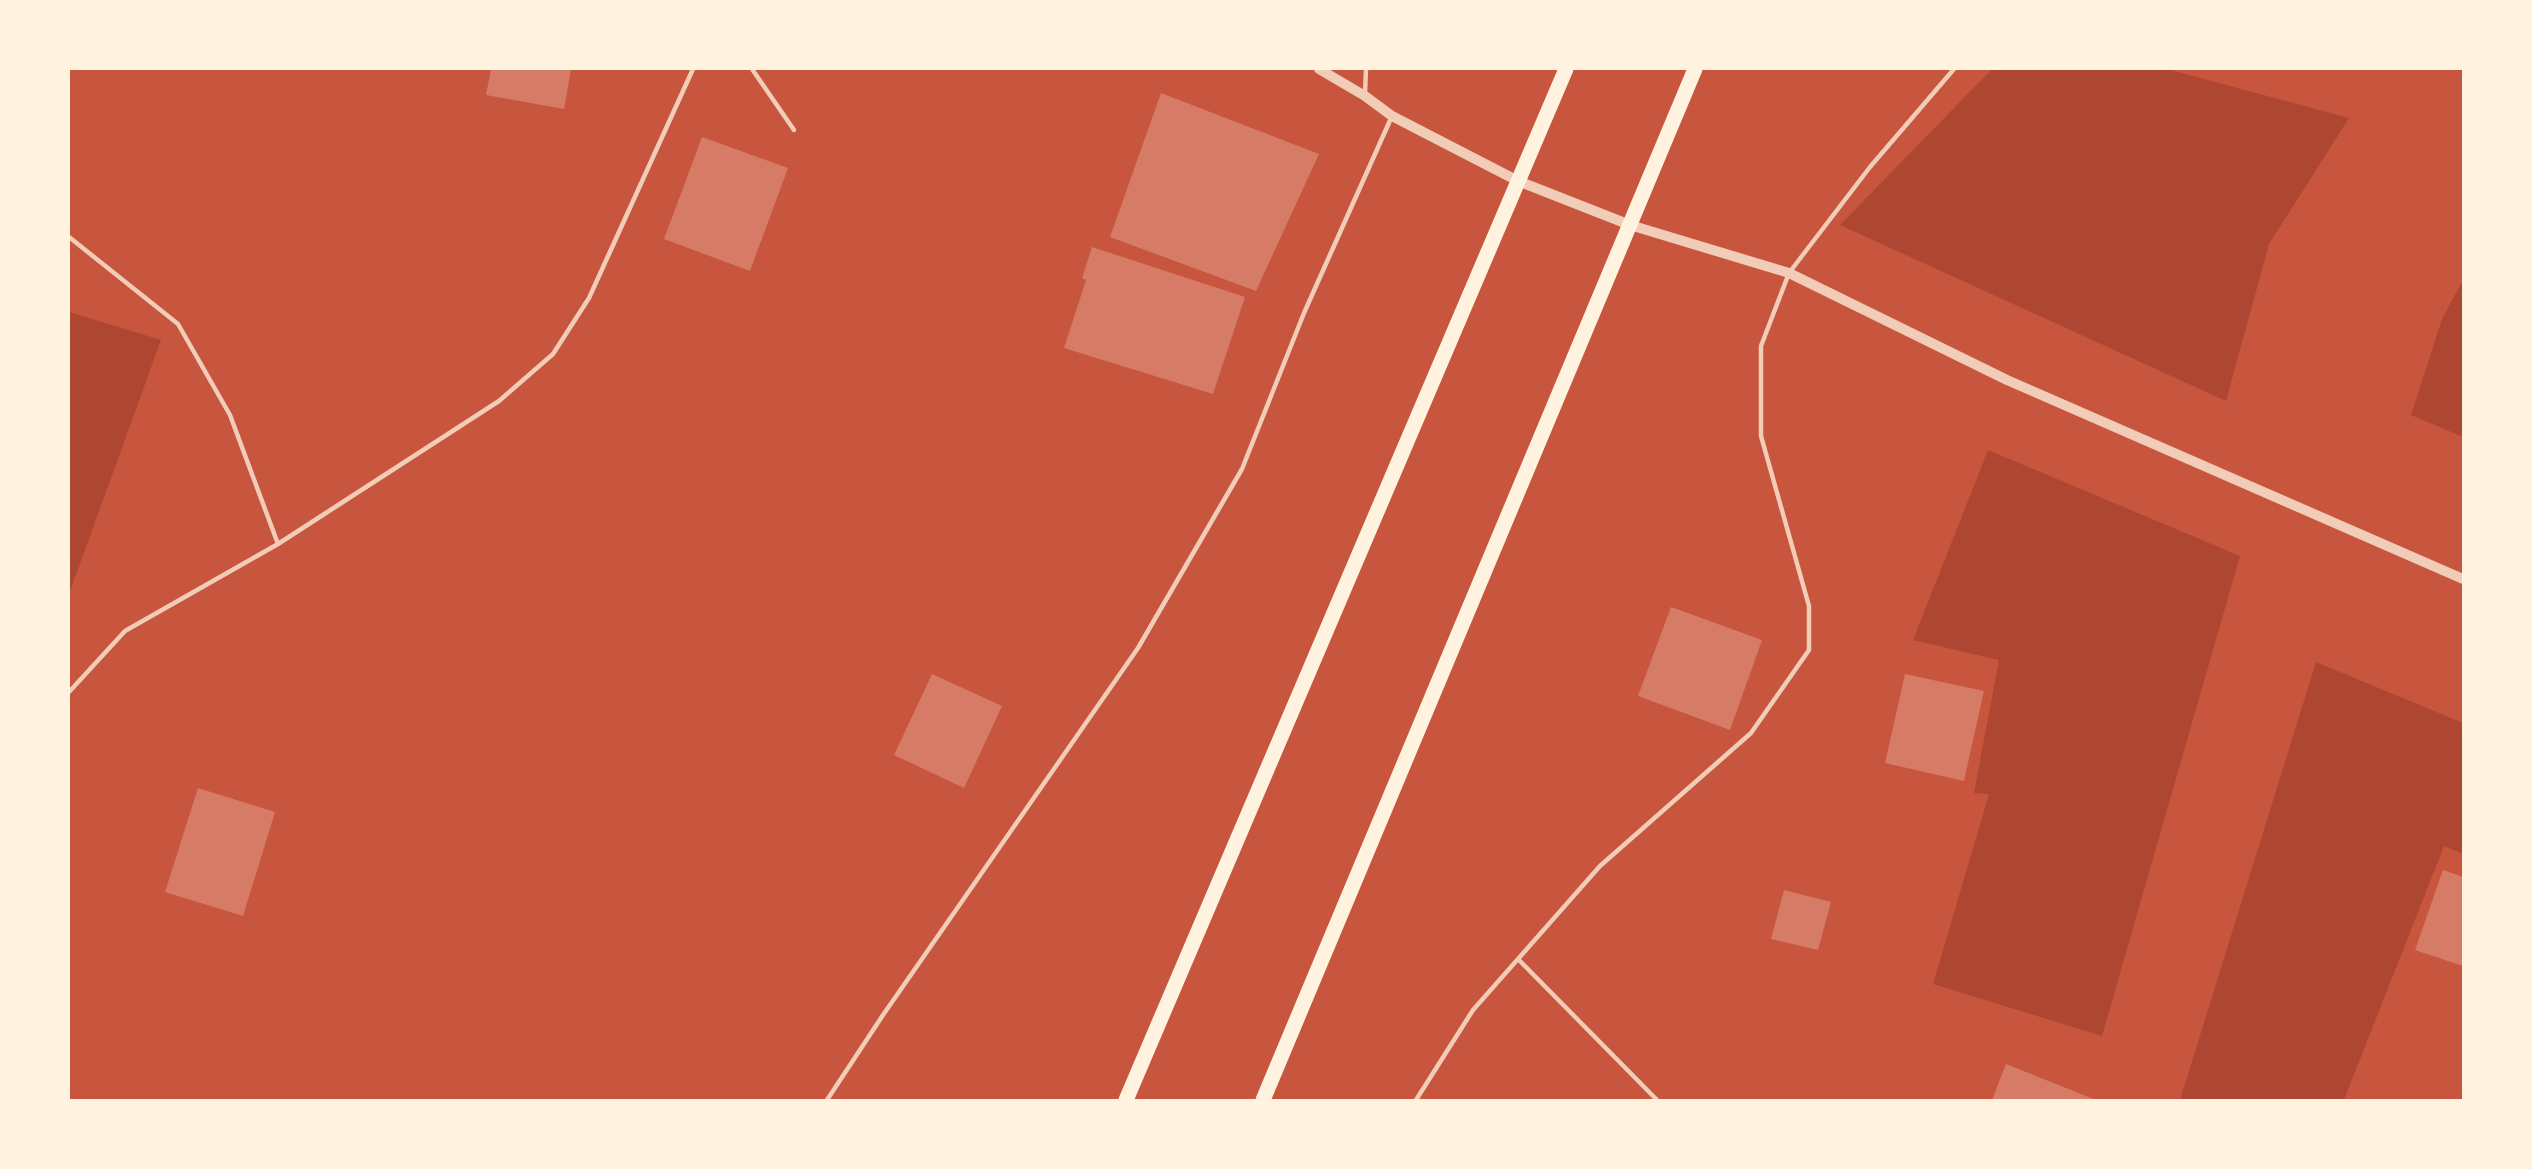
<!DOCTYPE html>
<html>
<head>
<meta charset="utf-8">
<style>
  body { margin:0 }
  #map { position:relative; width:2532px; height:1169px; overflow:hidden; background:#c8553d; font-family:Rubik,sans-serif }
  canvas { display:block }
  .frame { position:absolute; inset:0; border:70px solid #fff3e0; pointer-events:none }
</style>
</head>
<body>
<div id="map">
<canvas width="2532" height="1169"></canvas>
<div class="frame"></div>
</div>
<script>
const context = document.querySelector('canvas').getContext('2d');
context.lineJoin = 'round';
function fill(path, color) { context.fillStyle = color; context.fill(path, 'evenodd'); }
const toPath = rows => new Path2D(rows.map(r => 'M' + r).join(''));
function strokePath(path, color, width, dash) { context.strokeStyle = color; context.lineWidth = width; context.lineCap = dash ? 'butt' : 'round'; context.setLineDash(dash || []); context.stroke(path); }
fill(toPath([
  [1992,69,2167,69,2349,118,2269,244,2226,401,1840,225],
  [2463,280,2463,437,2411,415,2442,319],
  [69,312,161,340,69,594],
  [1988,450,2240,556,2102,1036,1933,984,1989,794,1974,793,1999,660,1913,640],
  [2316,662,2463,723,2463,854,2444,846,2344,1100,2180,1100]
]), '#ae4732');
fill(toPath([
  [491,69,571,69,564,109,486,95],
  [1161,93,1319,154,1256,291,1110,237],
  [702,137,788,168,750,271,664,239],
  [1092,247,1245,297,1213,394,1064,348,1086,280,1082,278],
  [1671,607,1762,640,1730,730,1638,696],
  [932,674,1002,706,964,788,894,755],
  [1905,674,1984,691,1964,781,1885,763],
  [198,788,275,812,243,916,165,892],
  [2443,870,2463,877,2463,966,2415,950],
  [1784,890,1831,902,1818,950,1771,939],
  [2006,1064,2096,1100,1992,1100]
]), '#d67c66');
strokePath(toPath([
  [752,69,794,130],
  [1365,94,1366,69],
  [69,237,178,324,230,415,278,544],
  [69,692,125,631,278,544,499,401,553,354,589,298,693,69],
  [1518,959,1657,1100],
  [827,1100,883,1015,1138,648,1242,469,1304,313,1392,116],
  [1416,1100,1473,1010,1600,866,1751,733,1809,650,1809,606,1761,436,1761,346,1789,273,1870,167,1954,69]
]), '#f1ccb7', 4.5);
strokePath(toPath([
  [1319,69,1365,96,1392,116,1518,181,1630,225,1789,273,2007,380,2463,579]
]), '#f1ccb7', 10);
strokePath(toPath([
  [1126,1100,1566,69],
  [1263,1100,1695,69]
]), '#fff3e0', 15);
</script>
</body>
</html>
